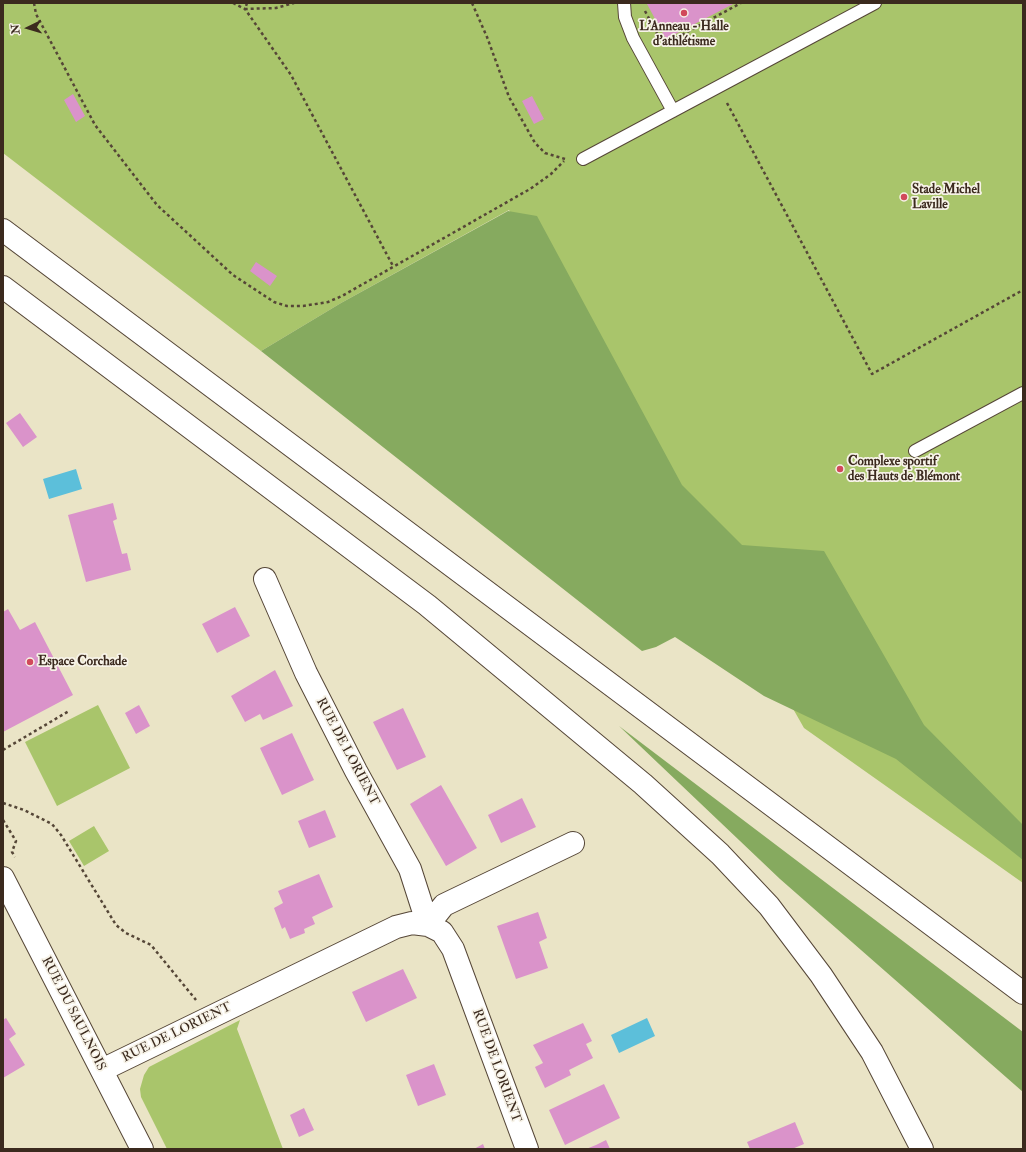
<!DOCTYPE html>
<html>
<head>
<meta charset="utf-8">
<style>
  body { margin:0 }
  #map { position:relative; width:1026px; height:1152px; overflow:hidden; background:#eae4c6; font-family:"IM FELL Double Pica",serif }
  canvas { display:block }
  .frame { position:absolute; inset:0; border:4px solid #3b2a1e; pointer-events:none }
  .north { position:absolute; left:8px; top:8px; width:40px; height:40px; -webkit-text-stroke:3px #f7f3e8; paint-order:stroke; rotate:265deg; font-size:11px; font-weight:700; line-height:16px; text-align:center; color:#3b2a1e }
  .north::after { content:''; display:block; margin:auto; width:14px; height:18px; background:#3b2a1e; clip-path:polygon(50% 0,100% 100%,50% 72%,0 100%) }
</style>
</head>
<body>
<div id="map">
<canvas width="1026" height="1152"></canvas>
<div class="frame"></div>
<div class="north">N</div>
</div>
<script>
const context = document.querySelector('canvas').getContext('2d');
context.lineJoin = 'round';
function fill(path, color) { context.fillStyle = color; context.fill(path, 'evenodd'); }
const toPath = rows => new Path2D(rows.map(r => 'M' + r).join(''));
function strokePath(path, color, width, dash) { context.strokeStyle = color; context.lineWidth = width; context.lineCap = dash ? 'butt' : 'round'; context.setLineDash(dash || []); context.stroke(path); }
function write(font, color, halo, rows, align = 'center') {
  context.font = font + ' "IM FELL Double Pica",serif'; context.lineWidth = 3.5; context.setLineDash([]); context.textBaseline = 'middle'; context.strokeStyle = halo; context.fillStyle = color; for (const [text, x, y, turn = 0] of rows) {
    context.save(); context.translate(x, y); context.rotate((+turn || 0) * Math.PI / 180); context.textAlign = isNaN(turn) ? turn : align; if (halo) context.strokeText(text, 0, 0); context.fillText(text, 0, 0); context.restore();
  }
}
fill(toPath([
  [3,3,1023,3,1023,883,804,728,509,210,341,303,261,351,3,153],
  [98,705,130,768,57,806,25,742],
  [94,826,109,851,84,866,69,841],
  [240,1020,237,1029,283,1149,167,1149,141,1097,140,1089,144,1075,149,1067]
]), '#a9c56b');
fill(toPath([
  [508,211,537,216,682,485,742,545,824,551,924,725,1023,825,1023,860,896,759,764,696,675,637,656,647,642,651,261,351,341,303],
  [619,726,1023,1032,1023,1092,780,879]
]), '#86aa5f');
fill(toPath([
  [76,469,82,489,49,499,43,479],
  [647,1018,655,1036,619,1053,611,1035]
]), '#5cbfda');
fill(toPath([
  [649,3,735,3,666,39,647,4],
  [73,94,85,116,76,122,64,100],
  [532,96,544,119,534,124,522,101],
  [256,262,277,276,270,286,250,271],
  [20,413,37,437,23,447,6,423],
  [113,503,117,519,113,521,122,554,127,553,131,570,86,582,68,515],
  [235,607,250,636,217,653,202,624],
  [8,609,20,630,35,622,73,695,3,732,3,612],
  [275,670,293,706,263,720,260,714,245,722,231,696],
  [139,705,150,726,136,734,125,713],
  [403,708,426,757,397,770,373,722],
  [292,733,314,780,282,795,260,748],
  [441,785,477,848,446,866,410,804],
  [522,798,536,827,501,843,488,815],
  [325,810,336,837,309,848,298,821],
  [319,874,333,907,312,917,315,924,304,929,305,933,290,939,285,927,282,929,274,908,283,903,278,891],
  [538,912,547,938,539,942,548,968,516,979,497,926],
  [403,969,417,998,366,1022,352,992],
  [6,1018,16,1034,9,1039,25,1065,3,1078,3,1020],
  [583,1023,592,1041,586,1044,593,1058,569,1070,571,1075,545,1088,535,1067,543,1063,533,1045],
  [434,1064,446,1095,418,1106,406,1075],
  [604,1084,620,1118,565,1145,549,1110],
  [304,1108,314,1130,299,1137,290,1115],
  [795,1122,804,1144,792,1149,750,1149,747,1142],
  [606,1140,610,1149,586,1149,596,1145],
  [483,1144,485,1149,474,1149]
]), '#da93ca');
const lane = toPath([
  [624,3,625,17,633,38,673,111],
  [583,159,875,3],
  [915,451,1023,393]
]);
const street = toPath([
  [265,579,306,673,356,771,410,869,428,925],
  [428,925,444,905,573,843],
  [102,1070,396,927,412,923,428,925,442,932,453,949,527,1149]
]);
const secondary = toPath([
  [3,878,142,1149]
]);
const highway = toPath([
  [3,230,1023,993],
  [3,287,427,605,643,784,720,854,769,906,821,975,872,1052,922,1149]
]);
strokePath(lane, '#554637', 14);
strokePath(street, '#554637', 24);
strokePath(secondary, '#554637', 24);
strokePath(highway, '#554637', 24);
strokePath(toPath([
  [34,3,36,14,95,125,157,205,233,275,274,302,287,306,303,306,328,302,342,296,530,189,551,174,564,161],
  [233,3,245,9,291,75,393,266],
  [247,3,245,9,276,8,294,3],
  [472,3,487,37,509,97,535,143,545,153,565,159],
  [645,11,663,45,741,3],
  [727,103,872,374,1023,290],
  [3,750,69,711],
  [3,803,24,810,52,824,61,835,116,925,126,933,151,945,196,1000],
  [3,820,16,841,12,852,15,857]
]), '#554637', 2.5, [3, 3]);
strokePath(lane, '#fff', 12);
strokePath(street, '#fff', 22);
strokePath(secondary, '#fff', 22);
strokePath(highway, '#fff', 22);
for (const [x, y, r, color] of [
  [684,13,4,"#d1495b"],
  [904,197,4,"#d1495b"],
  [840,469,4,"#d1495b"],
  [30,662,4,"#d1495b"]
]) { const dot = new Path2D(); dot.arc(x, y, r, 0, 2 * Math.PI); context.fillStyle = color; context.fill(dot); strokePath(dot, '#f7f3e8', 1.5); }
write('bold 13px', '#3b2a1e', '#f7f3e8', [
  ["L'Anneau - Halle",684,27,"center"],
  ["d'athlétisme",684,42,"center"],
  ["Stade Michel",912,190],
  ["Laville",912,205],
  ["Complexe sportif",848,462],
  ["des Hauts de Blémont",848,477],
  ["Espace Corchade",38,662]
], 'left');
write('13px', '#3b2a1e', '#f7f3e8', [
  ["RUE DE LORIENT",347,752,62],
  ["RUE DU SAULNOIS",73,1014,63],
  ["RUE DE LORIENT",177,1033,-26],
  ["RUE DE LORIENT",496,1066,70]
]);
</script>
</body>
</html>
